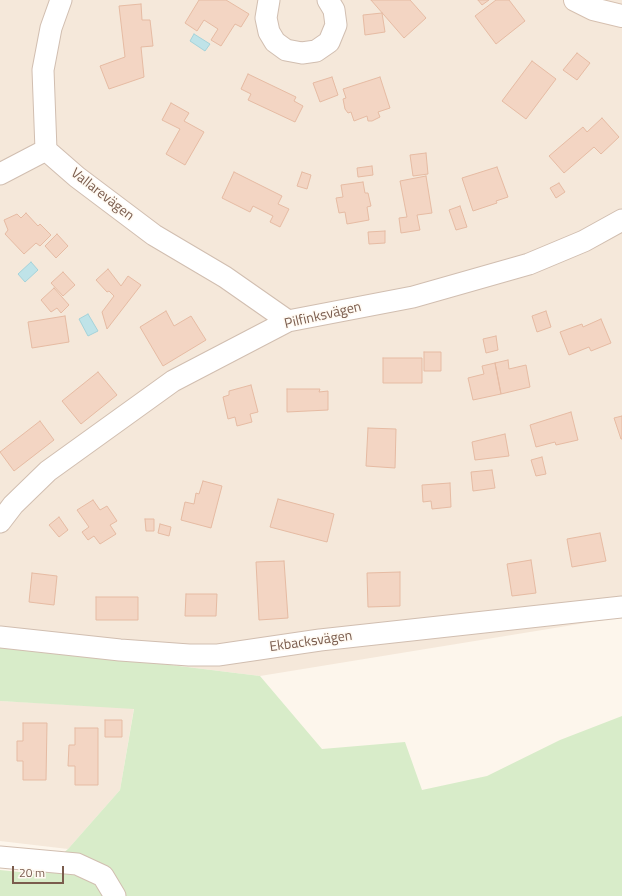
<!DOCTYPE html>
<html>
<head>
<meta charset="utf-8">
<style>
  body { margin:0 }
  #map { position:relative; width:622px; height:896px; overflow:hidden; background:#fdf6ec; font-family:"Titillium Web",sans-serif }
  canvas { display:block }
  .scale { position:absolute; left:12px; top:866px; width:52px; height:18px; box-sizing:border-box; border:2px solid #7a5c4d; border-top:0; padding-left:5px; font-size:12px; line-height:14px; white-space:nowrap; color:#7a5c4d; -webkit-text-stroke:3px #fffaf3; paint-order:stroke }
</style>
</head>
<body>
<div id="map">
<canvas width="622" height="896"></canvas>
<div class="scale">20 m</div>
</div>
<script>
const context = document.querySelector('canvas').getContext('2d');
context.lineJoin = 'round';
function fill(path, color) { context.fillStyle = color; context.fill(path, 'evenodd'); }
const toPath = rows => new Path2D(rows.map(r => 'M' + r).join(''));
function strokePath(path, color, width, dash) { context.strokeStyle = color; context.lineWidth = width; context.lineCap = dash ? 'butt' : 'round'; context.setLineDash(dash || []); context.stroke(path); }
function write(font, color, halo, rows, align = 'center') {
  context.font = font + ' "Titillium Web",sans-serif'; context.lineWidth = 3; context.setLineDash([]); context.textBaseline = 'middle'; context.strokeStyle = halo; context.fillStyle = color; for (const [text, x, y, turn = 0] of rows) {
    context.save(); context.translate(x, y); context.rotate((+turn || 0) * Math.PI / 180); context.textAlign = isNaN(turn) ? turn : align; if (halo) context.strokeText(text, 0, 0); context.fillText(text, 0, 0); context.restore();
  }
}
fill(toPath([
  [0,0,622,0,622,617,260,676,0,644],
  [0,701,134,708,120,790,68,849,0,841]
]), '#f5e8da');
fill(toPath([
  [0,644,260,676,322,749,405,742,422,790,487,776,560,740,622,716,622,896,0,896,0,870,39,874,68,849,120,790,134,709,0,701]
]), '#d8ecc9');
const water = toPath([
  [194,34,210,44,205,51,190,41,194,34],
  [31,262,38,270,25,282,18,274,31,262],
  [88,314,98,331,88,336,79,319,88,314]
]);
fill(water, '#bfe3e8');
strokePath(water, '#a5d3da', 1);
const building = toPath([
  [199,0,226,0,249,14,241,27,235,24,221,46,211,40,218,29,204,20,197,31,185,23,199,0],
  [371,0,410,0,426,18,404,38,371,0],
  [478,0,489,0,482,5,478,0],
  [496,0,509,0,525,21,496,44,475,16,496,0],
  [141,4,142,20,150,20,153,46,141,47,144,77,109,89,100,66,125,57,119,6,141,4],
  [382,13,385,32,365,35,363,15,382,13],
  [577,53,590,63,577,80,563,70,577,53],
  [532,61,556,79,526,119,502,101,532,61],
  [248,74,296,97,294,101,303,106,295,122,248,100,251,94,241,89,248,74],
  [332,77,338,95,320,102,313,83,332,77],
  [380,77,390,108,378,112,380,117,372,121,368,121,367,116,354,121,351,112,348,113,345,109,343,99,346,98,343,89,380,77],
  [171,103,189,113,184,121,204,132,185,165,166,154,180,129,162,120,171,103],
  [602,118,619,137,601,154,594,147,564,173,549,156,583,127,587,132,602,118],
  [426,153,428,174,413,176,410,155,426,153],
  [372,166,373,175,358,177,357,168,372,166],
  [497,167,508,197,496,201,497,203,473,211,462,178,497,167],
  [234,172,282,196,278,204,289,209,280,227,270,222,273,216,253,206,250,212,222,198,234,172],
  [302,172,311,175,307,189,297,186,302,172],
  [426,176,432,213,417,215,420,230,401,233,399,218,407,217,400,181,426,176],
  [363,182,365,193,368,193,371,206,367,207,369,220,347,224,345,212,339,213,336,198,343,197,341,185,363,182],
  [559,183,565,192,556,198,550,188,559,183],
  [460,206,467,227,456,230,449,210,460,206],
  [26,213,38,226,40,224,51,235,40,246,36,243,24,254,5,234,8,230,4,220,17,214,21,218,26,213],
  [385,231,385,243,369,244,368,232,385,231],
  [57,234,68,246,56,258,45,246,57,234],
  [108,269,121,286,128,276,141,285,107,329,102,312,114,296,109,291,107,292,96,280,108,269],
  [63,272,75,285,63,296,51,283,63,272],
  [54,288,69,305,61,313,57,308,51,312,41,300,54,288],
  [166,311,174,326,191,316,206,340,163,366,140,327,166,311],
  [546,311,551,327,537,332,532,316,546,311],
  [65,316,69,342,32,348,28,322,65,316],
  [601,319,611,343,591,351,589,347,569,355,560,332,582,324,583,327,601,319],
  [496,336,498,350,486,353,483,339,496,336],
  [424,352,441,352,441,371,424,371,424,352],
  [383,358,422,358,422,383,383,383,383,358],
  [508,360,509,369,526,365,530,387,501,394,495,363,508,360],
  [495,363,501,394,473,400,468,378,484,374,482,366,495,363],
  [98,372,117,395,81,424,62,401,98,372],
  [251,385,258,412,250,414,252,422,237,426,235,417,228,419,223,397,229,395,229,391,251,385],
  [287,389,320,389,319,392,328,391,328,410,287,412,287,389],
  [571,412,578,440,556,445,555,442,536,447,530,425,571,412],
  [622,416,622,439,621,439,614,418,622,416],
  [40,421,54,440,14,471,0,452,40,421],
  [368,428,396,429,395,468,366,466,368,428],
  [505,434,509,456,475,460,472,442,505,434],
  [542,457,546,474,536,476,531,460,542,457],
  [492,470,495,488,473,491,471,472,492,470],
  [203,481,222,486,211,528,181,520,185,502,194,504,196,493,199,494,203,481],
  [450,483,451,507,432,509,431,501,423,502,422,485,450,483],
  [278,499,334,514,327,542,270,527,278,499],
  [93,500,100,510,107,506,117,521,110,525,116,534,100,544,94,536,88,540,82,532,89,527,77,510,93,500],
  [59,517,68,530,59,537,49,525,59,517],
  [145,519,154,519,154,531,146,531,145,519],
  [160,524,171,527,169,536,158,533,160,524],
  [600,533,606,561,572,567,567,539,600,533],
  [531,560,536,593,512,596,507,564,531,560],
  [284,561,288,618,259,620,256,562,284,561],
  [400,572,400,606,368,607,367,573,400,572],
  [32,573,57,576,54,605,29,602,32,573],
  [186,594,217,594,216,616,185,616,186,594],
  [96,597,138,597,138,620,96,620,96,597],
  [105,720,122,720,122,737,105,737,105,720],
  [23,723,47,723,46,780,23,780,23,761,17,761,17,741,23,741,23,723],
  [75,728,98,728,98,785,75,785,75,766,68,766,69,745,75,745,75,728]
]);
fill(building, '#f3d5c3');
strokePath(building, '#e6bba3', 1);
const street = toPath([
  [61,0,51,28,43,70,46,150,77,177,154,235,225,277,288,321],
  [269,0,266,18,269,32,275,42,286,50,302,53,316,51,329,42,336,25,334,10,328,0],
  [0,174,46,150],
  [0,522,13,505,48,471,173,381,288,321,413,297,529,264,584,241,622,220],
  [0,637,120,650,189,655,218,655,320,640,622,607],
  [0,857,77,864,103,876,115,896]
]);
const secondary = toPath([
  [575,0,593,9,622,16]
]);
strokePath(street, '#d1beb0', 23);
strokePath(secondary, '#d6c0b0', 24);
strokePath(street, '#fff', 21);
strokePath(secondary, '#fff', 22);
write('14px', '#7a5c4d', '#fffaf3', [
  ["Vallarevägen",102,195,38],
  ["Pilfinksvägen",323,316,-13],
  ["Ekbacksvägen",311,642,-8]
]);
</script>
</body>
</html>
